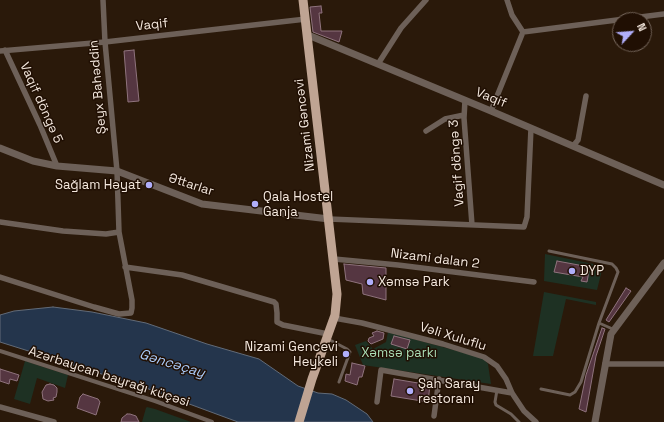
<!DOCTYPE html>
<html>
<head>
<meta charset="utf-8">
<style>
  body { margin:0 }
  #map { position:relative; width:664px; height:422px; overflow:hidden; background:#2a190a; font-family:"Space Grotesk",sans-serif }
  canvas { display:block }
  .north { position:absolute; left:612px; top:12px; width:40px; height:40px; box-sizing:border-box; background:#200f03; border:1px solid #75665b; border-radius:50%; rotate:64deg; font-size:11px; font-weight:700; line-height:16px; text-align:center; color:#f4e8de }
  .north::after { content:''; display:block; margin:auto; width:14px; height:18px; background:#b0aefa; clip-path:polygon(50% 0,100% 100%,50% 72%,0 100%) }
</style>
</head>
<body>
<div id="map">
<canvas width="664" height="422"></canvas>
<div class="north">N</div>
</div>
<script>
const context = document.querySelector('canvas').getContext('2d');
context.lineJoin = 'round';
function fill(path, color) { context.fillStyle = color; context.fill(path, 'evenodd'); }
const toPath = rows => new Path2D(rows.map(r => 'M' + r).join(''));
function strokePath(path, color, width, dash) { context.strokeStyle = color; context.lineWidth = width; context.lineCap = dash ? 'butt' : 'round'; context.setLineDash(dash || []); context.stroke(path); }
function write(font, color, halo, rows, align = 'center') {
  context.font = font + ' "Space Grotesk",sans-serif'; context.lineWidth = 3; context.setLineDash([]); context.textBaseline = 'middle'; context.strokeStyle = halo; context.fillStyle = color; for (const [text, x, y, turn = 0] of rows) {
    context.save(); context.translate(x, y); context.rotate((+turn || 0) * Math.PI / 180); context.textAlign = isNaN(turn) ? turn : align; if (halo) context.strokeText(text, 0, 0); context.fillText(text, 0, 0); context.restore();
  }
}
fill(toPath([
  [545,254,603,266,597,290,544,281],
  [544,292,596,302,596,305,566,299,553,356,533,356],
  [388,332,483,358,488,364,491,384,363,365,355,345,366,341,373,349,386,342],
  [25,361,68,375,65,388,37,378,30,404,14,399],
  [147,407,155,409,191,422,142,422,146,408]
]), '#1e3123');
const water = toPath([
  [53,307,92,312,146,323,207,344,259,359,298,386,318,393,332,394,346,400,367,414,373,422,238,422,146,388,0,342,0,315,14,311,53,307]
]);
fill(water, '#24354c');
strokePath(water, '#626b78', 1);
const building = toPath([
  [321,6,322,13,319,13,321,31,342,31,339,42,313,32,310,7,321,6],
  [134,50,139,101,128,102,124,51,134,50],
  [557,261,584,266,584,270,589,271,587,282,581,281,583,277,554,272,557,261],
  [344,264,386,268,386,300,363,294,362,284,346,280,344,264],
  [626,288,631,291,609,322,606,320,626,288],
  [602,328,605,329,596,356,586,412,579,409,586,375,602,328],
  [377,331,384,333,383,339,371,344,368,341,369,338,374,336,372,333,377,331],
  [394,336,410,340,407,349,391,344,394,336],
  [352,363,365,366,362,377,359,377,357,385,345,381,346,374,350,375,352,363],
  [0,369,19,375,17,381,10,379,9,384,0,381,0,369],
  [394,379,430,385,428,402,391,396,394,379],
  [50,384,54,385,57,388,57,392,56,397,53,398,54,400,48,401,43,399,42,392,46,385,50,384],
  [83,394,98,399,100,402,96,415,77,408,80,397,83,394],
  [127,414,130,414,136,416,139,422,121,422,122,418,127,414]
]);
fill(building, '#553641');
strokePath(building, '#8f737d', 1);
strokePath(toPath([
  [549,251,612,264,616,268,618,272,599,323,615,330],
  [328,339,347,349,350,352,339,382],
  [541,389,570,395,575,392,581,382,599,323],
  [497,390,495,402,496,405,511,414,519,422]
]), '#6d6058', 3);
strokePath(toPath([
  [0,351,155,401,212,422]
]), '#6d6058', 4);
strokePath(toPath([
  [507,0,512,15,523,32],
  [523,32,664,14],
  [5,50,40,125,57,166],
  [0,51,105,42,306,19],
  [378,64,401,28,426,0],
  [465,100,464,118,472,225],
  [491,111,523,32],
  [426,131,445,119,464,115],
  [573,146,578,140,586,96],
  [329,219,524,227,527,217,531,128],
  [0,222,63,231,106,234,119,232],
  [334,259,398,265,534,282],
  [125,267,182,275,274,302,276,304,277,313,277,322,283,325,328,334],
  [0,277,94,307,119,314,131,313,132,308,132,300,119,232,117,171,105,42,103,0],
  [334,318,362,323,443,344,484,357,497,366,506,379,512,393,524,411,536,422],
  [605,364,664,364],
  [377,402,381,370,512,393],
  [0,407,54,422],
  [434,416,439,379]
]), '#6d6058', 5.5);
strokePath(toPath([
  [308,35,491,111,664,185],
  [0,148,33,161,57,166,117,171,202,204,329,219],
  [595,422,611,334,664,263]
]), '#6d6058', 7);
strokePath(toPath([
  [299,422,312,379,335,315,337,294,303,0]
]), '#bfa493', 9);
for (const [x, y, r, color] of [
  [149,185,4,"#b0aefa"],
  [255,204,4,"#b0aefa"],
  [572,271,4,"#b0aefa"],
  [370,282,4,"#b0aefa"],
  [346,354,4,"#b0aefa"],
  [410,391,4,"#b0aefa"]
]) { const dot = new Path2D(); dot.arc(x, y, r, 0, 2 * Math.PI); context.fillStyle = color; context.fill(dot); strokePath(dot, '#200f03', 1.5); }
write('13px', '#f4e8de', '#200f03', [
  ["Vaqif",152,25,-6],
  ["Şeyx Bahəddin",98,87,-95],
  ["Vaqif",491,98,23],
  ["Vaqif döngə 5",41,103,66],
  ["Nizami Gəncəvi",305,125,-97],
  ["Vagif döngə 3",457,163,-94],
  ["Əttarlar",191,185,18],
  ["Nizami dalan 2",435,259,7],
  ["Vəli Xuluflu",453,337,17],
  ["Azərbaycan bayrağı küçəsi",109,377,18]
]);
write('13px', '#f4e8de', '#200f03', [
  ["Sağlam Həyat",141,185,"right"],
  ["Qala Hostel",263,197],
  ["Ganja",263,212],
  ["DYP",580,271],
  ["Xəmsə Park",378,282],
  ["Nizami Gencevi",338,347,"right"],
  ["Heykeli",338,362,"right"],
  ["Şah Saray",418,384],
  ["restoranı",418,399]
], 'left');
write('13px', '#aadeb6', '#200f03', [
  ["Xəmsə parkı",399,353]
]);
write('italic 14px', '#aaccfb', '#200f03', [
  ["Gəncəçay",172,364,17]
]);
</script>
</body>
</html>
